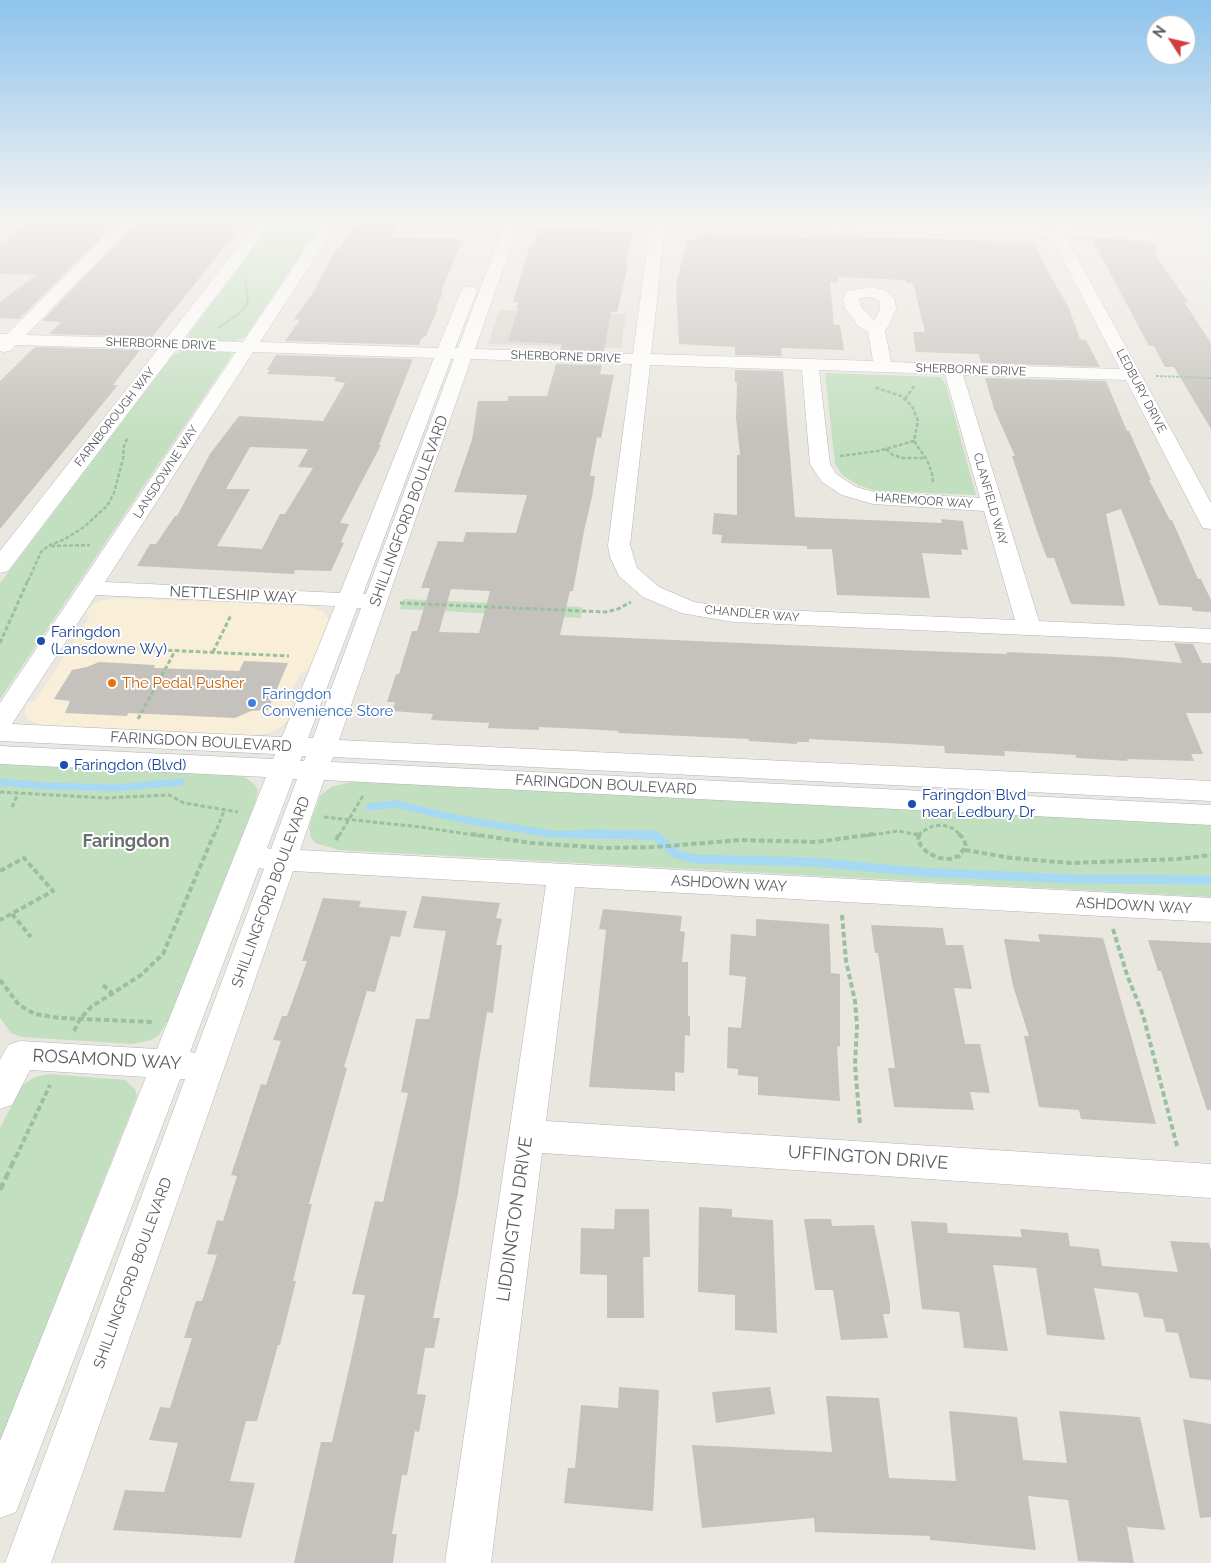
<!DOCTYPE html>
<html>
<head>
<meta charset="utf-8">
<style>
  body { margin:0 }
  #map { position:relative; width:1211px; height:1563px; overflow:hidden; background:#eae7e0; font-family:Raleway,sans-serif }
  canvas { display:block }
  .north { position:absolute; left:1146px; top:15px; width:50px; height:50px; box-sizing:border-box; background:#fff; border:1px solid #bdbebf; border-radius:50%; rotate:305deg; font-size:14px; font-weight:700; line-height:20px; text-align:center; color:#595c5f }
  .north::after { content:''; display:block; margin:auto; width:18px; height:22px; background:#d33d3e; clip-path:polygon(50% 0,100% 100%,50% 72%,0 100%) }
</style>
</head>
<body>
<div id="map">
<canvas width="1211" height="1563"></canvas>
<div class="north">N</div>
</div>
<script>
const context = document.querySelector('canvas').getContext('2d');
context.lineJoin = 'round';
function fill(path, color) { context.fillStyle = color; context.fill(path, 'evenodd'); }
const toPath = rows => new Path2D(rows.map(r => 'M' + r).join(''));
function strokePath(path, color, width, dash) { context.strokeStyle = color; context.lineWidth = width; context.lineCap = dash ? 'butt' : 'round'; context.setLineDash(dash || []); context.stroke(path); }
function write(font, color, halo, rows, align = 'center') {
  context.font = font + ' Raleway,sans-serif'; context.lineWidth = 4; context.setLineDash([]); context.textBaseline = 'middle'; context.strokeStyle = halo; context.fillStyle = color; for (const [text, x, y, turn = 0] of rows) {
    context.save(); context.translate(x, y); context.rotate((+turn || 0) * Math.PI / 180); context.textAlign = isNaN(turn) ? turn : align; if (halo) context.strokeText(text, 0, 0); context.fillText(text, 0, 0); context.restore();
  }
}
fill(toPath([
  [116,598,307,606,323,611,328,618,328,623,310,668,299,675,290,697,289,700,294,706,289,719,281,727,269,733,248,736,43,725,29,720,25,714,26,706,28,703,36,700,90,616,86,613,91,606,99,601]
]), '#f9eed7');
fill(toPath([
  [499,310,626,314,621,348,488,344]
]), '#dad6cf');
fill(toPath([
  [275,220,323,221,245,337,236,341,227,342,197,341,189,338,190,332],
  [184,350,229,352,232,355,0,699,0,583,172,356],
  [825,373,941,377,946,385,976,495,876,491,858,485,842,475,835,464],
  [403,599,582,607,581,618,400,609],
  [0,763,239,775,246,778,255,785,258,790,255,803,169,1019,159,1035,151,1040,133,1044,21,1037,11,1033,0,1018],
  [355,781,1211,824,1211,897,339,850,315,843,311,838,309,827,320,796,331,787],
  [49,1074,125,1080,135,1089,137,1096,0,1442,0,1128,22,1085,35,1077]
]), '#c2dfbf');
strokePath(toPath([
  [0,782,46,786,116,788,180,782],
  [369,807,396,804,460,819,552,834,656,836]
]), '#a6d9f4', 7);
strokePath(toPath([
  [582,834,655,835,676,854,695,859,813,862,919,872,1075,879,1211,880]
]), '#a6d9f4', 9);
fill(toPath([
  [26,220,119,220,19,319,0,318,0,302,36,275,0,274,0,244],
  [139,220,244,220,237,229,239,229,152,337,49,334,61,322,42,321],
  [1081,220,1137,220,1143,230,1085,228],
  [356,222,397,225,391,237,463,239,441,292,443,292,436,309,438,309,426,336,421,339,419,345,285,341,300,320,294,319,314,291,336,249,339,249],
  [540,228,633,232,626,262,629,262,617,312,611,312,604,351,560,350,562,344,508,341,518,309,516,309,518,302,513,302,529,247,532,247],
  [697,233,738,234,738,236,808,237,808,235,1035,242,1046,268,1068,306,1080,339,1086,340,1100,367,981,363,979,354,916,352,913,332,925,332,913,283,906,283,905,280,838,277,838,282,830,282,834,325,840,325,844,350,781,348,782,356,735,355,735,347,679,344,676,285,687,239,696,240],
  [1092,239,1151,241,1158,252,1153,252,1188,302,1184,302,1211,343,1211,429,1174,367,1165,367,1154,346,1149,346],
  [35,347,140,350,113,385,118,385,0,529,0,381],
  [276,355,413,359,379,445,381,445,340,523,349,524,341,542,344,543,331,571,295,570,294,574,137,566,150,544,156,544,175,516,177,516,210,454,239,416,323,421,345,383,334,381,336,377,267,374,270,370,267,370],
  [250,447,308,449,298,467,313,468,285,514,280,514,262,549,217,546,250,489,226,489],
  [556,364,602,365,600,374,614,375,601,438,597,437,590,476,595,476,592,497,584,531,573,591,570,591,560,635,924,651,1007,654,1007,652,1117,657,1182,663,1174,643,1193,644,1202,663,1211,663,1211,713,1186,713,1203,754,1191,754,1194,761,1127,759,1128,761,1076,758,1076,755,1004,751,1005,756,945,753,944,746,809,739,809,742,797,742,797,744,749,741,749,739,618,733,619,731,584,729,539,727,539,730,488,728,489,723,431,720,433,714,392,711,395,702,387,702,396,674,399,674,412,631,417,631,430,588,421,588,438,541,463,542,466,532,516,533,527,495,454,492,472,440,478,401,508,401,508,396,547,396],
  [451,589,490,591,479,633,439,632],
  [735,370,783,371,795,517,942,523,941,519,963,521,968,550,961,549,962,555,922,553,930,598,837,595,832,549,807,549,807,546,721,543,722,535,712,534,714,513,737,515,737,455,740,455,736,418,737,383,735,382],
  [985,378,1106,381,1127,431,1129,431,1151,480,1149,480,1170,520,1172,520,1198,579,1201,579,1211,600,1211,612,1193,611,1191,607,1159,605,1121,509,1106,514,1125,606,1071,604,1054,558,1047,558,1038,534,1012,456,1015,456,994,409],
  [244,661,288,663,268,710,251,711,235,718,128,713,127,716,65,713,70,701,54,699,72,670,87,667,99,662,155,665,154,668,239,671],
  [422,896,500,903,496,918,502,919,496,945,502,945,493,1013,487,1012,458,1193,433,1318,440,1318,434,1348,425,1348,417,1394,426,1395,419,1432,415,1431,407,1475,402,1475,392,1534,397,1534,393,1563,294,1563,321,1442,332,1442,351,1360,365,1295,352,1294,375,1201,383,1202,408,1093,401,1092,416,1019,429,1019,446,931,413,928],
  [323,898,361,901,359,907,407,911,400,937,391,936,375,992,367,991,344,1067,347,1068,309,1204,312,1204,293,1281,296,1281,280,1345,278,1345,257,1421,246,1421,230,1481,255,1483,241,1538,113,1530,125,1490,164,1492,178,1443,149,1440,160,1407,170,1408,192,1338,184,1338,196,1301,202,1301,217,1255,207,1254,217,1220,223,1221,237,1176,231,1175,261,1084,266,1085,281,1041,273,1040,282,1016,287,1016,307,961,302,961],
  [603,909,682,916,680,931,685,932,682,962,688,962,688,1016,690,1016,690,1036,685,1035,684,1073,675,1072,675,1091,589,1087,606,930,599,929],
  [756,919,829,924,831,973,840,974,840,1047,837,1046,840,1101,758,1095,758,1077,738,1075,738,1069,727,1068,728,1027,741,1028,746,977,729,975,731,934,756,936],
  [871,925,943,928,946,945,963,945,972,989,954,988,965,1044,980,1044,990,1093,970,1092,974,1110,894,1107,888,1068,895,1068,878,953,875,953],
  [1038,934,1103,938,1156,1124,1081,1119,1079,1110,1039,1107,1024,1036,1029,1036,1013,986,1004,939,1040,942],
  [1148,940,1211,943,1211,1110,1207,1110,1161,971,1158,971],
  [699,1207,732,1209,732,1217,773,1220,777,1333,735,1330,735,1295,698,1292],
  [615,1209,649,1209,650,1257,643,1257,644,1318,607,1318,607,1275,580,1274,581,1228,614,1229],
  [804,1219,831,1219,832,1226,874,1225,890,1304,890,1314,883,1314,888,1338,841,1340,833,1290,815,1290],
  [911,1221,947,1223,948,1233,1022,1237,1020,1229,1068,1233,1070,1246,1099,1249,1102,1266,1178,1272,1170,1241,1209,1243,1211,1251,1211,1380,1190,1378,1178,1333,1166,1332,1163,1319,1144,1317,1138,1293,1094,1288,1105,1340,1047,1335,1036,1268,993,1265,1008,1351,964,1348,959,1312,922,1309],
  [619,1387,659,1390,653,1511,564,1503,568,1468,575,1468,581,1405,618,1408],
  [770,1387,775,1414,716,1423,712,1392],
  [826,1396,879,1398,889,1478,956,1481,949,1411,1017,1417,1023,1460,1067,1463,1059,1411,1140,1417,1165,1530,1127,1527,1134,1563,1078,1561,1068,1500,1028,1496,1036,1550,930,1540,930,1536,815,1532,814,1518,702,1528,692,1445,832,1452],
  [1183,1419,1211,1424,1211,1517,1200,1518]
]), '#c5c2bd');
const minor = toPath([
  [122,220,137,220,26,335,166,339,259,220,274,220,183,340,243,342,325,220,339,220,260,342,438,348,461,291,463,288,469,286,475,288,477,291,455,348,458,348,506,220,520,220,475,349,633,354,650,226,602,224,595,220,773,220,1155,232,1157,235,1155,238,1150,239,1066,237,1211,503,1211,529,1203,528,1200,523,1126,380,963,375,1039,621,1211,629,1211,643,733,622,681,613,643,597,619,576,610,557,608,545,632,364,471,359,339,740,1211,781,1211,801,333,757,331,762,1211,805,1211,825,324,780,300,850,1211,898,1211,922,575,887,546,1121,1211,1164,1211,1198,542,1153,491,1563,445,1563,546,885,293,871,51,1563,5,1563,185,1079,180,1079,16,1512,0,1518,0,1441,146,1077,30,1070,12,1105,0,1109,0,1060,8,1045,20,1041,157,1049,266,777,0,764,0,746,273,759,275,754,0,741,0,703,236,352,176,350,8,571,0,573,0,551,158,349,16,345,10,351,4,352,0,351,0,334,7,334,122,220],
  [665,226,1051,237,1120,369,891,362,885,331,890,323,896,309,895,299,885,290,871,287,847,291,843,300,845,308,858,326,868,332,873,361,651,354,665,226],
  [871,297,879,301,880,309,874,321,861,307,859,300,860,298,871,297],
  [253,352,434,358,340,593,105,582,253,352],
  [451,359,454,359,366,594,363,594,451,359],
  [650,365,802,370,810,464,822,482,842,495,873,504,984,511,1015,620,733,608,694,602,659,587,637,568,630,545,650,365],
  [819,370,945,374,980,498,874,492,856,487,836,474,830,464,819,370],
  [96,595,335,606,282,737,12,724,96,595],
  [357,608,361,608,313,738,308,738,357,608],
  [302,756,306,756,304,761,300,761,302,756],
  [293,779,297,779,271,849,267,848,293,779],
  [259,868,264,869,195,1053,190,1052,259,868]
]);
strokePath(minor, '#b1b3b7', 1);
strokePath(toPath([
  [285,225,306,225],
  [218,328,237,315,246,306,248,299,245,279],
  [1156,376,1211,378]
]), '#9ac0a1', 2, [3, 1]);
strokePath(toPath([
  [905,399,915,385],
  [914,441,927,460,932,473,933,483],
  [886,449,893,455,903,458,926,458],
  [840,456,878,451,914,441,918,421,912,406,901,396,874,387],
  [51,546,90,545],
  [28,581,41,552,48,546,65,539,84,527,107,506,114,493,123,459,124,446,128,437]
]), '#9ac0a1', 2.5, [4, 2]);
strokePath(toPath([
  [400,603,606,612,618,609,631,602],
  [0,643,28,580],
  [77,646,289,656],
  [213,652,231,615],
  [138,719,175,651],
  [0,792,105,798,169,795,184,803,238,812],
  [12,807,18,794],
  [324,817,421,827,480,836],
  [214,836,224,811],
  [339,836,364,794],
  [865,836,898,831,919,835],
  [919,836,921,832,933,826,943,825,954,829,961,836]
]), '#9ac0a1', 3, [4.5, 2.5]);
strokePath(toPath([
  [471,834,531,843,606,848,655,847,740,840,817,842,874,834],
  [915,834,919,835],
  [920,834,918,839,921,846,928,853,939,858,950,859,959,856,966,846,964,839,959,834],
  [336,840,339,834],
  [965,850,1011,858,1071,863,1178,859,1211,855],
  [0,871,24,858,53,891,0,920],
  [12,914,31,937],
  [842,915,846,961,855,1001,857,1026,855,1065,860,1125],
  [1113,929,1127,975,1143,1015,1177,1146],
  [0,980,19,1005,35,1014,60,1018,154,1022],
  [103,985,112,993],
  [74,1031,80,1019,91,1007,141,975,163,954,214,834],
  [16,1157,50,1085]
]), '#9ac0a1', 4, [5.5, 3]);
strokePath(toPath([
  [0,1190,16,1156]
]), '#9ac0a1', 4.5, [8, 4]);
fill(minor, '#fff');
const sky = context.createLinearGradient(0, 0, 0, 439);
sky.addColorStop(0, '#8dc3ed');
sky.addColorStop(0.5, '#f6f4f1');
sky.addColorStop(1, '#f6f4f100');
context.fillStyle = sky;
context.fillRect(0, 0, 1211, 439);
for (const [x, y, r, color] of [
  [41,641,5,"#1a4fb4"],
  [112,683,5,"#e8710a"],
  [252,703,5,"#3f7fe0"],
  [64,765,5,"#1a4fb4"],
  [912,804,5,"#1a4fb4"]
]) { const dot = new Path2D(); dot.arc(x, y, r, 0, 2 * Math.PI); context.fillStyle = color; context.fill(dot); strokePath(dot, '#fff', 2); }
write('12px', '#595c5f', '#fff', [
  ["SHERBORNE DRIVE",161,344,2],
  ["SHERBORNE DRIVE",566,357,2],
  ["SHERBORNE DRIVE",971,370,2],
  ["LEDBURY DRIVE",1141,391,62],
  ["FARNBOROUGH WAY",115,417,-52],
  ["LANSDOWNE WAY",166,472,-57],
  ["CLANFIELD WAY",990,499,74],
  ["HAREMOOR WAY",924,501,4],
  ["CHANDLER WAY",752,614,5]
]);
write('15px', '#595c5f', '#fff', [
  ["SHILLINGFORD BOULEVARD",409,511,-70],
  ["NETTLESHIP WAY",233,595,3],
  ["FARINGDON BOULEVARD",201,742,3],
  ["FARINGDON BOULEVARD",606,785,3],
  ["ASHDOWN WAY",729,884,3],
  ["SHILLINGFORD BOULEVARD",271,892,-70],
  ["ASHDOWN WAY",1134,906,3],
  ["SHILLINGFORD BOULEVARD",133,1273,-70]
]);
write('15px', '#164399', '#fff', [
  ["Faringdon",51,632],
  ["(Lansdowne Wy)",51,649],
  ["Faringdon (Blvd)",74,765],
  ["Faringdon Blvd",922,795],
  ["near Ledbury Dr",922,812]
], 'left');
write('15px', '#c56008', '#fff', [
  ["The Pedal Pusher",122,683]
], 'left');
write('15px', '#366cbe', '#fff', [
  ["Faringdon",262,694],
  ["Convenience Store",262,711]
], 'left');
write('bold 18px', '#6a6e71', '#fff', [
  ["Faringdon",126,842]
]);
write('18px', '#595c5f', '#fff', [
  ["ROSAMOND WAY",107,1060,3],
  ["UFFINGTON DRIVE",868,1158,4],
  ["LIDDINGTON DRIVE",515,1219,-82]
]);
</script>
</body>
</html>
